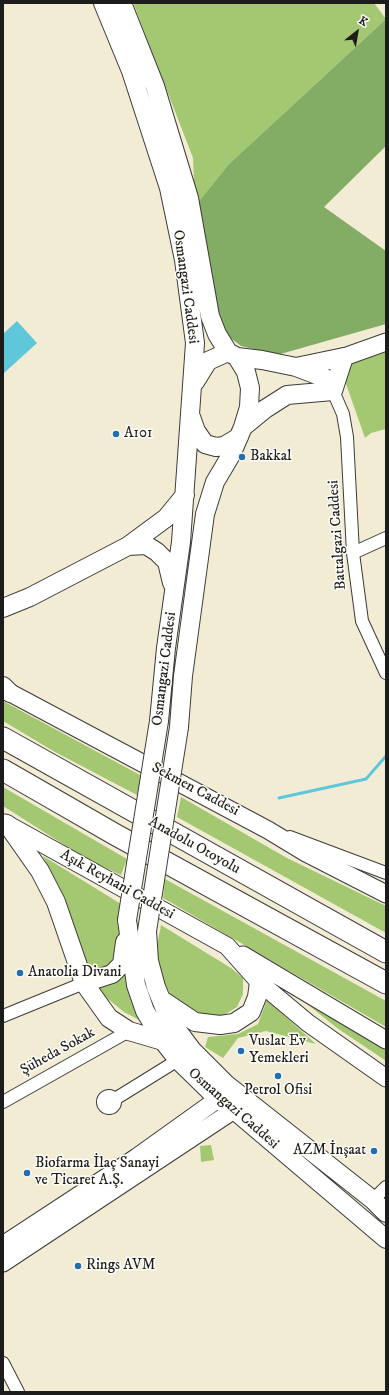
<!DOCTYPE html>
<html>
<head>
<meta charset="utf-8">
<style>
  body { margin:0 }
  #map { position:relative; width:389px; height:1395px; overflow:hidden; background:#f3ecd5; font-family:"IM FELL DW Pica",serif }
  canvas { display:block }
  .frame { position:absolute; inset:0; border:4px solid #1c1c1c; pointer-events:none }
  .north { position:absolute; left:337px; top:12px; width:40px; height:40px; -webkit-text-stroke:3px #fdfcf7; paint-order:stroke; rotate:31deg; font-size:11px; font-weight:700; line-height:16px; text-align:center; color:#1c1c1c }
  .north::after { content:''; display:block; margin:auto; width:14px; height:18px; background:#1c1c1c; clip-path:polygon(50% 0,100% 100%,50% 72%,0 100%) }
</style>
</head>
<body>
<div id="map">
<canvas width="389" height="1395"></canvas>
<div class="frame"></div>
<div class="north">K</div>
</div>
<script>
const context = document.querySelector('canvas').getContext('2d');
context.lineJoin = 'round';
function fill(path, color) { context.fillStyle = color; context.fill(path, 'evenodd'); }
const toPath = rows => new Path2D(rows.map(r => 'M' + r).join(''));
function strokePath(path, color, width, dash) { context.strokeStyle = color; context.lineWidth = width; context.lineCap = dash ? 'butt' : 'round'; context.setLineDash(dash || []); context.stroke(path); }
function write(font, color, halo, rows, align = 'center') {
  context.font = font + ' "IM FELL DW Pica",serif'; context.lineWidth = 3; context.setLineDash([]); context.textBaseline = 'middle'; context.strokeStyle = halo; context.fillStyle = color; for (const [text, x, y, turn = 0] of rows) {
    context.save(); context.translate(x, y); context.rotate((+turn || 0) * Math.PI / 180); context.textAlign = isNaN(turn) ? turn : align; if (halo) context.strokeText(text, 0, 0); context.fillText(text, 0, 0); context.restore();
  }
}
fill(toPath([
  [136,3,374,3,386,19,229,164,195,206,193,158,134,5],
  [386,352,386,429,371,433,365,438,345,381,351,362],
  [3,701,142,776,137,795,55,752,3,721],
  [3,787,127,859,121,875,85,858,3,806],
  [181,797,287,858,386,906,386,933,177,817],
  [43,856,121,904,122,955,111,970,90,975,68,907],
  [165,879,386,1001,386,1027,163,898],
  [161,925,231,968,243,978,243,994,237,1007,224,1015,208,1016,189,1011,174,1001,164,983,156,951],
  [125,972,141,1021,124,1012,97,990],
  [292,992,386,1047,386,1061,337,1028],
  [267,1000,316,1044,266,1031,238,1038,223,1058,205,1047,208,1037,238,1034,258,1024],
  [211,1145,214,1160,201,1162,200,1146]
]), '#a4c872');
fill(toPath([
  [386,19,386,146,324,207,386,251,386,324,277,355,241,346,221,331,195,206,229,164]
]), '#83ac64');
fill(toPath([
  [17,321,37,343,3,374,3,334]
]), '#5ec8da');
strokePath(toPath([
  [279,798,366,779,386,756]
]), '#5ec8da', 3);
const street = toPath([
  [333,391,343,414,347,437,353,553,362,621,386,673],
  [353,553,386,538],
  [290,837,386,873],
  [3,1016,84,983],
  '103 1102a6 6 0 1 1 12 0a6 6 0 1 1-12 0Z',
  [115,1099,178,1060],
  [3,1102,129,1031],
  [373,1200,386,1187],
  [3,1363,18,1392]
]);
const secondary = toPath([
  [344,357,386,342],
  [3,689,268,830,306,853,386,894],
  [5,823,227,946,259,982,308,1023,386,1078],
  [243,955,386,1040],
  [3,1245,137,1157,218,1099],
  [3,1263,234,1110]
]);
const primary = toPath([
  [103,3,131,71,169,188,184,260,195,343,181,542,166,648,159,721],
  [122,3,155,86,189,198,210,316,217,334,228,352,237,357,246,372,250,388,249,407,243,427,231,455,215,482,205,514,183,676,179,727],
  [237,357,262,360,296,367,325,378,333,391],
  [296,367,344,357,333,391],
  [195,382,208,361,228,352],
  [191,417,196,431,205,444,216,447,224,446,239,437],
  [243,427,265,409,287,395,333,391],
  [128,546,146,545,157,552,167,562,172,583],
  [3,608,30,597,128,546,166,518,185,495],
  [3,686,10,693],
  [7,824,40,871,56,902,84,983,109,1018,129,1031,163,1041],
  [127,920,136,985,145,1011,163,1041,178,1060,218,1099,234,1110,386,1239],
  [147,931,149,961,156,987,169,1019,192,1050,226,1084,373,1200,386,1213],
  [84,983,112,974,122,964,125,942],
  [162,1000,195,1022,220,1025,234,1023,251,1012,257,997,259,982]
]);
const highway = toPath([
  [3,738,386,952],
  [3,770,116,835,386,983]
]);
strokePath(street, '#3c3b38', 14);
strokePath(secondary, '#3c3b38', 19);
strokePath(primary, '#3c3b38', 20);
strokePath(highway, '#3c3b38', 23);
strokePath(street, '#fff', 12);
strokePath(secondary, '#fff', 17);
strokePath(primary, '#fff', 18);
strokePath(highway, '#fff', 21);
const primaryBridge = toPath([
  [127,920,159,721],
  [147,931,179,727]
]);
strokePath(primaryBridge, '#3c3b38', 20, []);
strokePath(primaryBridge, '#fff', 18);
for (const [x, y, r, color] of [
  [116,434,4,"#1f6fb2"],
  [242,457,4,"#1f6fb2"],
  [20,973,4,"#1f6fb2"],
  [241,1051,4,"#1f6fb2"],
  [278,1076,4,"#1f6fb2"],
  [374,1151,4,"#1f6fb2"],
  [27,1173,4,"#1f6fb2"],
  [78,1266,4,"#1f6fb2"]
]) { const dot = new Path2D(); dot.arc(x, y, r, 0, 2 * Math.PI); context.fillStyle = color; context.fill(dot); strokePath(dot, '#fdfcf7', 1.5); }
write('15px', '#1c1c1c', '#fdfcf7', [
  ["Osmangazi Caddesi",185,287,82],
  ["Battalgazi Caddesi",338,535,-94],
  ["Osmangazi Caddesi",165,669,-83],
  ["Sekmen Caddesi",195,790,28],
  ["Anadolu Otoyolu",194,846,29],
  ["Aşık Reyhani Caddesi",117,885,29],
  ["Şüheda Sokak",58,1052,-29],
  ["Osmangazi Caddesi",233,1109,41]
]);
write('15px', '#1c1c1c', '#fdfcf7', [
  ["A101",124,434],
  ["Bakkal",250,457],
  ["Anatolia Divani",28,973],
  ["Vuslat Ev",249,1042],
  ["Yemekleri",249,1059],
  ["Petrol Ofisi",278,1091,"center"],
  ["AZM İnşaat",366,1151,"right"],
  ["Biofarma İlaç Sanayi",35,1164],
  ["ve Ticaret A.Ş.",35,1181],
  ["Rings AVM",86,1266]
], 'left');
</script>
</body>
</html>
